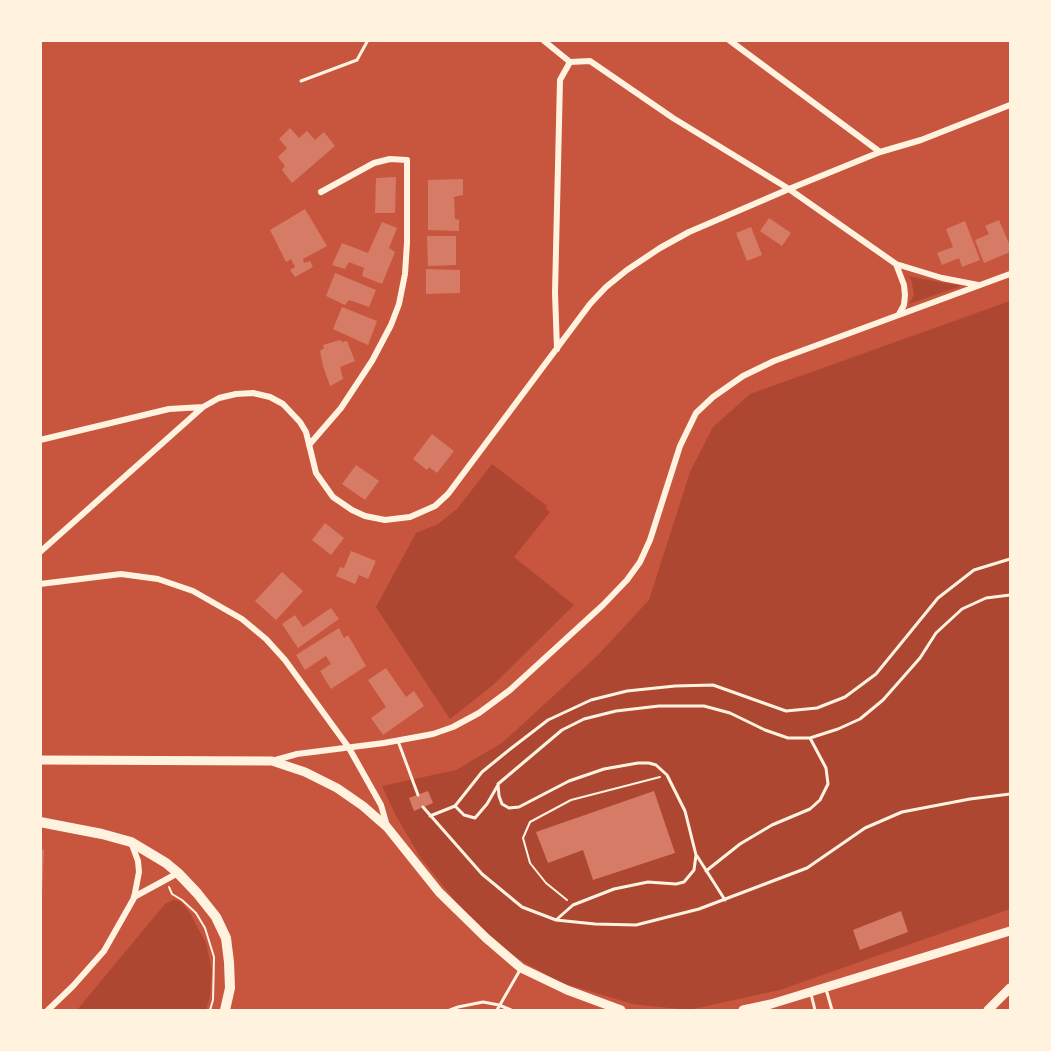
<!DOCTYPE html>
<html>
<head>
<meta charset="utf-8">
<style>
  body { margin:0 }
  #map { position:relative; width:1051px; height:1051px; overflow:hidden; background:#c8553d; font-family:Overpass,sans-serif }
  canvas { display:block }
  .frame { position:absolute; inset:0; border:42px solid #fff3e0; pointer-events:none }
</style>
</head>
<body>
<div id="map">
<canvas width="1051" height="1051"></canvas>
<div class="frame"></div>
</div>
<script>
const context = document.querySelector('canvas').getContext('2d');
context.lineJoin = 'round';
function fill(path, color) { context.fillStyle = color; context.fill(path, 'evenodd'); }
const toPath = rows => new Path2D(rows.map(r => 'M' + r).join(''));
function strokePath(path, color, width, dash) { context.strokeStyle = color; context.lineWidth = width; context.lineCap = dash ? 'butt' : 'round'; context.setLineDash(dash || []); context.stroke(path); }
fill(toPath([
  [907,276,961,286,909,304,914,295,911,279],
  [1010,301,1010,909,780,990,688,1010,633,1004,559,982,503,950,456,902,420,857,395,814,382,786,456,770,502,743,598,655,649,600,690,472,713,427,750,394],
  [492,464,547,506,546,509,550,512,514,557,574,605,492,686,450,719,376,607,416,533,438,524,457,509],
  [173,900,180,901,190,913,206,943,212,971,210,996,206,1010,77,1010,165,904]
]), '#ae4732');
fill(toPath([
  [290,128,299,138,307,131,315,140,324,132,335,146,292,183,282,170,285,166,278,157,287,148,279,139],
  [396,177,395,213,375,213,376,178],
  [463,179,463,195,454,197,455,219,459,220,459,231,428,230,428,180],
  [305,209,327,246,303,259,304,263,310,261,313,267,295,277,290,270,295,267,291,259,286,262,270,230],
  [769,218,791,233,782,246,760,231],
  [999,220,1010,246,1010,252,984,263,975,240,989,234,985,226],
  [965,221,980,260,962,267,959,258,942,265,937,253,953,247,946,229],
  [382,222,397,228,389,248,395,252,382,284,362,276,364,268,349,262,345,269,332,265,342,243,368,253],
  [751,227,762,255,747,261,736,233],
  [427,236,456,236,456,265,428,266],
  [426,269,460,270,460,293,426,294],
  [335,273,376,290,369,307,349,300,345,305,326,296],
  [342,307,377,321,368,345,333,329],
  [340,340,342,342,347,341,355,361,340,367,343,379,330,386,323,366,320,351,324,348,323,345],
  [432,434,454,451,437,473,429,467,427,470,413,459],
  [356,465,379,481,365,500,342,484],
  [325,523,344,538,331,555,312,540],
  [351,551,376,561,368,579,359,575,355,584,336,576,340,567,344,568],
  [282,572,303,591,276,620,255,601],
  [331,608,339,619,298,648,282,624,295,615,303,627],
  [339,628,344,638,348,635,366,666,331,689,320,671,331,664,326,656,305,670,296,655],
  [386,668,406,697,414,691,424,706,383,735,371,718,386,707,368,680],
  [428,791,433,803,414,811,409,798],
  [654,791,675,853,593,880,583,850,548,863,536,832],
  [40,850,44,850,42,896,40,896],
  [901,911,908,932,860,950,853,930]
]), '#d67c66');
strokePath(toPath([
  [169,887,172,894,182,900,196,913,205,928,214,957,213,1000,210,1010],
  [567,900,546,883,530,863,523,838,530,822,571,800,660,777]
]), '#fff3e0', 2);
strokePath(toPath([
  [301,81,357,60,368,40],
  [398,741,418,795],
  [498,785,487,804,475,818,464,815,455,806,482,772,509,750,548,720,591,700,627,691,675,686,713,685,786,711,817,708,845,697,876,674,938,598,974,570,1010,559],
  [423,807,482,874,522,907,556,920,595,924,636,925,699,909,807,868,865,828,902,812,970,799,1010,794],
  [430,816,455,806],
  [697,856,725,900],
  [706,871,740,844,772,825,810,809,820,800,828,784,826,768,810,738],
  [556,920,573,905,614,889,648,882,676,884,684,882,694,870,696,855,685,811,667,775,656,765,649,763,638,763,604,769,569,781,519,807,509,808,502,804,499,796,498,784,562,730,584,719,616,711,659,706,704,706,730,713,765,730,788,738,810,738,838,729,860,719,883,700,920,658,936,633,962,609,986,598,1010,595],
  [826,989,832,1010],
  [811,994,815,1010],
  [450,1010,458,1007,483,1002,499,1005,511,1010],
  [497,1010,520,970]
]), '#fff3e0', 3);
strokePath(toPath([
  [543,40,570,62,590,61,673,118,789,189,896,264,942,278,978,285],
  [729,40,880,152],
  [896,264,904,285,905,295,904,305,899,314],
  [557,349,555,293,560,80,570,62],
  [40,440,169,409,203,407],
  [309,445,341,408,372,361,391,325,399,304,405,274,407,243,407,160,390,159,374,163,321,192],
  [40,552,203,407,219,398,236,394,253,393,270,397,283,404,300,422,306,432,316,473,333,497,352,510,365,516,385,520,410,517,435,506,448,494,590,304,606,287,627,270,660,248,689,232,789,189,880,152,921,140,1010,105],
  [40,584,121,574,158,579,193,591,242,619,266,639,285,660,349,748,381,805,387,826],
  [272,761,297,754,384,743,433,734,453,727,479,713,510,690,603,605,627,580,640,562,650,540,680,446,696,413,713,397,743,376,774,361,1010,274],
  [134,897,178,873],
  [48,1010,73,986,104,951,134,898,139,872,138,861,131,842]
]), '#fff3e0', 6);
strokePath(toPath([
  [40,760,272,761,305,772,337,788,363,806,387,827,439,892,486,938,521,968,567,990,621,1010],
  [743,1010,771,1004,1010,931],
  [988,1010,1010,988]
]), '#fff3e0', 9);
strokePath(toPath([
  [40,822,102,834,131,842,166,863,178,873,197,893,216,917,226,938,229,962,230,988,225,1010]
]), '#fff3e0', 10);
</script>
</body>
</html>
